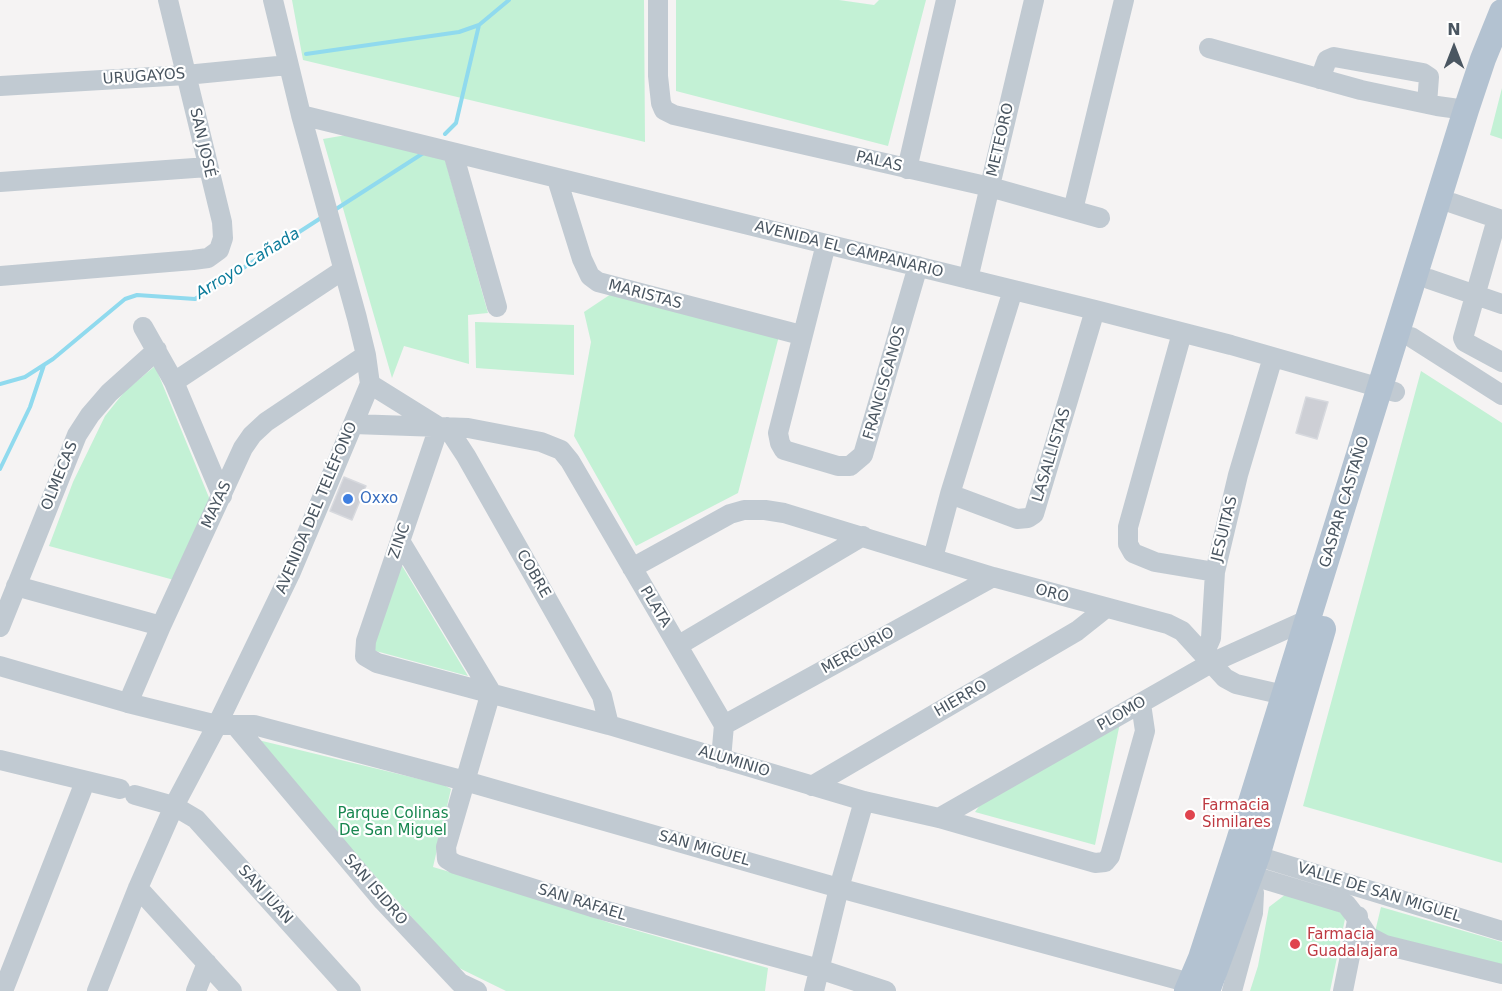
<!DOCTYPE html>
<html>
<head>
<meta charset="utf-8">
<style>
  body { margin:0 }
  #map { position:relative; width:1502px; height:991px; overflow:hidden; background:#f5f3f3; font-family:"DejaVu Sans",sans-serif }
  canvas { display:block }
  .north { position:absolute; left:1424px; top:18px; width:60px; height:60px; -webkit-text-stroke:4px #fff; paint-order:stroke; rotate:0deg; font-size:16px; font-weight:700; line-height:24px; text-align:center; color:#4a5661 }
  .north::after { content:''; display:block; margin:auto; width:21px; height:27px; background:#4a5661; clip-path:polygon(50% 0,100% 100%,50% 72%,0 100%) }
</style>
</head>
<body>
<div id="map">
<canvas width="1502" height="991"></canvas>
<div class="north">N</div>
</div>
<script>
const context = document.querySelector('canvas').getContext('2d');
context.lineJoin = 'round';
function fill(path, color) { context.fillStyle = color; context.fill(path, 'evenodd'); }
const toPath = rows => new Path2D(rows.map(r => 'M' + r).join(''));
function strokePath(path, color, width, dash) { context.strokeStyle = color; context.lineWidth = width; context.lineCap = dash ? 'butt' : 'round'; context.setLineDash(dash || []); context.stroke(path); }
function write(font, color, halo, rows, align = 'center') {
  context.font = font + ' "DejaVu Sans",sans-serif'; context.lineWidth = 4.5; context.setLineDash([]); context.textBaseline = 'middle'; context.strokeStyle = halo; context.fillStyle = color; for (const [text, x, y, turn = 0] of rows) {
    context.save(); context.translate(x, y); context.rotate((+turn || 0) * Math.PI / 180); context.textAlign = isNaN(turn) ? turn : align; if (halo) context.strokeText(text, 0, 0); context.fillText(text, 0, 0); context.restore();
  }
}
fill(toPath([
  [292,0,644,0,645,142,303,60],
  [676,0,839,0,874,5,879,0,926,0,888,146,676,91],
  [1502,88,1502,139,1490,135],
  [358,133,444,156,488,313,468,315,469,364,404,346,392,378,323,139],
  [614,292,779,336,738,493,636,546,574,436,591,342,584,312],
  [475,322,574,325,574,375,476,368],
  [155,366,210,500,174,580,49,546,73,482,105,416,125,391],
  [1421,371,1502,423,1502,863,1303,806],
  [401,564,468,676,372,650],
  [1120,723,1095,845,975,812,980,805],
  [254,739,444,785,451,789,433,867,548,901,610,923,768,968,765,991,506,991,455,966],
  [1286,894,1346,914,1330,991,1250,991,1258,966,1269,907],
  [1381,907,1502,942,1502,966,1374,936]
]), '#c3f1d5');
strokePath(toPath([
  [306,54,459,32,479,25,509,0],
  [445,134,456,123,479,25],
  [333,211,425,152],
  [0,384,25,377,53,359,125,299,137,295,195,299,324,216],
  [0,469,30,407,44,365]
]), '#90daee', 4);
const building = toPath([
  [1306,397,1328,402,1317,439,1296,433,1306,397],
  [344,477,366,486,352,520,330,511,344,477]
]);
fill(building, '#cdcfd5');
strokePath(building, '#d7d9de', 1.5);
strokePath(toPath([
  [658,0,658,76,661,103,664,110,674,115,990,187,1100,218],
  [1209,48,1361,90,1437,106,1466,110],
  [1320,79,1327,60,1334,57,1423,73,1429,77,1427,104],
  [0,86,186,75,288,65],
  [301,115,1095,310,1231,345,1395,392],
  [453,153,497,307],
  [907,169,946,0],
  [557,179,582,259,590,276,598,282,801,335],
  [0,182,208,167],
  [1452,203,1502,220],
  [1073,210,1124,0],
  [1497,219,1463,338,1465,342,1502,362],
  [826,244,778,433,780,443,784,450,838,466,850,466,863,455,918,266],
  [0,276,193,260,208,258,219,250,223,238,222,222,168,0],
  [968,279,1034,0],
  [1429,279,1502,304],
  [143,327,174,382,222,496],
  [1182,333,1128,527,1128,544,1133,553,1155,562,1215,572,1238,475,1273,357],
  [1411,337,1502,395],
  [174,382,343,270],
  [370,384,439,427],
  [353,424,468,428,541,442,561,450,570,461,724,725,721,759],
  [439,427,366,641,365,656,377,663,609,725,864,801,939,818,1095,863,1105,862,1110,856,1145,731,1141,704],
  [447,427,466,456,602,696,609,725],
  [950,494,1017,519,1028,518,1034,514,1095,310],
  [400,541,491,692,446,847,447,859,455,864,592,907,819,969,886,991],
  [933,558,950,494,1013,290],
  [632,568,730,514,744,510,765,510,784,513,993,577,1168,624,1182,631,1225,678,1236,684,1297,698],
  [16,586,161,626],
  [0,627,77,435,90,415,109,393,157,350],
  [679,645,863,536],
  [1204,654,1211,638,1215,572],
  [0,666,128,703,217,725,254,725,465,781,839,888,1190,983],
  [128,703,161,626,243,448,252,435,266,422,366,355],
  [235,725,383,901,460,983,477,991],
  [724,725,993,577],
  [0,760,120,789],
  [812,786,1077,631,1106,608],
  [135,795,174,806,196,819,351,991],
  [939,818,1211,663,1309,619],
  [1257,856,1502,931],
  [1250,875,1346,904,1353,913,1368,936,1385,945,1502,974],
  [138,888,232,991],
  [3,991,85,782],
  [97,991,138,888,174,806,217,725,290,574,370,384,366,355,357,318,301,115,273,0],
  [196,991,207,963],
  [814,991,839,888,864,801],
  [1232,991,1253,913,1254,893,1248,880],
  [1343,991,1358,916]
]), '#c1cad2', 20);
strokePath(toPath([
  [1187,991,1201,958,1238,844,1466,110,1483,59,1502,12],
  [1207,991,1257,856,1323,629]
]), '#b3c2d1', 26);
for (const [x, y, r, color] of [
  [348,499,6,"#3f7fe0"],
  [1190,815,6,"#e0444e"],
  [1295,944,6,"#e0444e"]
]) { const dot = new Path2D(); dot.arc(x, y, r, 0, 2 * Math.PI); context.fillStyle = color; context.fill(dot); strokePath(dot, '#fff', 2); }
write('15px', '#4a5661', '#fff', [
  ["URUGAYOS",144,77,-4],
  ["METEORO",1001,140,-77],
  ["SAN JOSÉ",202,143,77],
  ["PALAS",879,162,13],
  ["AVENIDA EL CAMPANARIO",849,250,14],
  ["MARISTAS",645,295,15],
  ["FRANCISCANOS",885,383,-74],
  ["LASALLISTAS",1052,455,-73],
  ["OLMECAS",60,476,-68],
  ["GASPAR CASTAÑO",1345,502,-73],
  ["MAYAS",217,505,-65],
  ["AVENIDA DEL TELÉFONO",317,508,-67],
  ["JESUITAS",1225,529,-76],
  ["ZINC",400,541,-71],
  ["COBRE",533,574,60],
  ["ORO",1052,594,15],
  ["PLATA",655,607,59],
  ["MERCURIO",858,651,-29],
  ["HIERRO",961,699,-30],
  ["PLOMO",1122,714,-30],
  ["ALUMINIO",734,762,17],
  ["SAN MIGUEL",704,849,16],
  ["SAN ISIDRO",375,890,49],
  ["VALLE DE SAN MIGUEL",1379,893,17],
  ["SAN JUAN",265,895,48],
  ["SAN RAFAEL",582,903,17]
]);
write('15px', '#366cbe', '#fff', [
  ["Oxxo",360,499]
], 'left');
write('15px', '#be3a42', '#fff', [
  ["Farmacia",1202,806],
  ["Similares",1202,823],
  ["Farmacia",1307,935],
  ["Guadalajara",1307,952]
], 'left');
write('15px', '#17864f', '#fff', [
  ["Parque Colinas",393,814],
  ["De San Miguel",393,831]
]);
write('italic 16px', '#0c7c9b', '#fff', [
  ["Arroyo Cañada",248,264,-32]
]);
</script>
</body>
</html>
